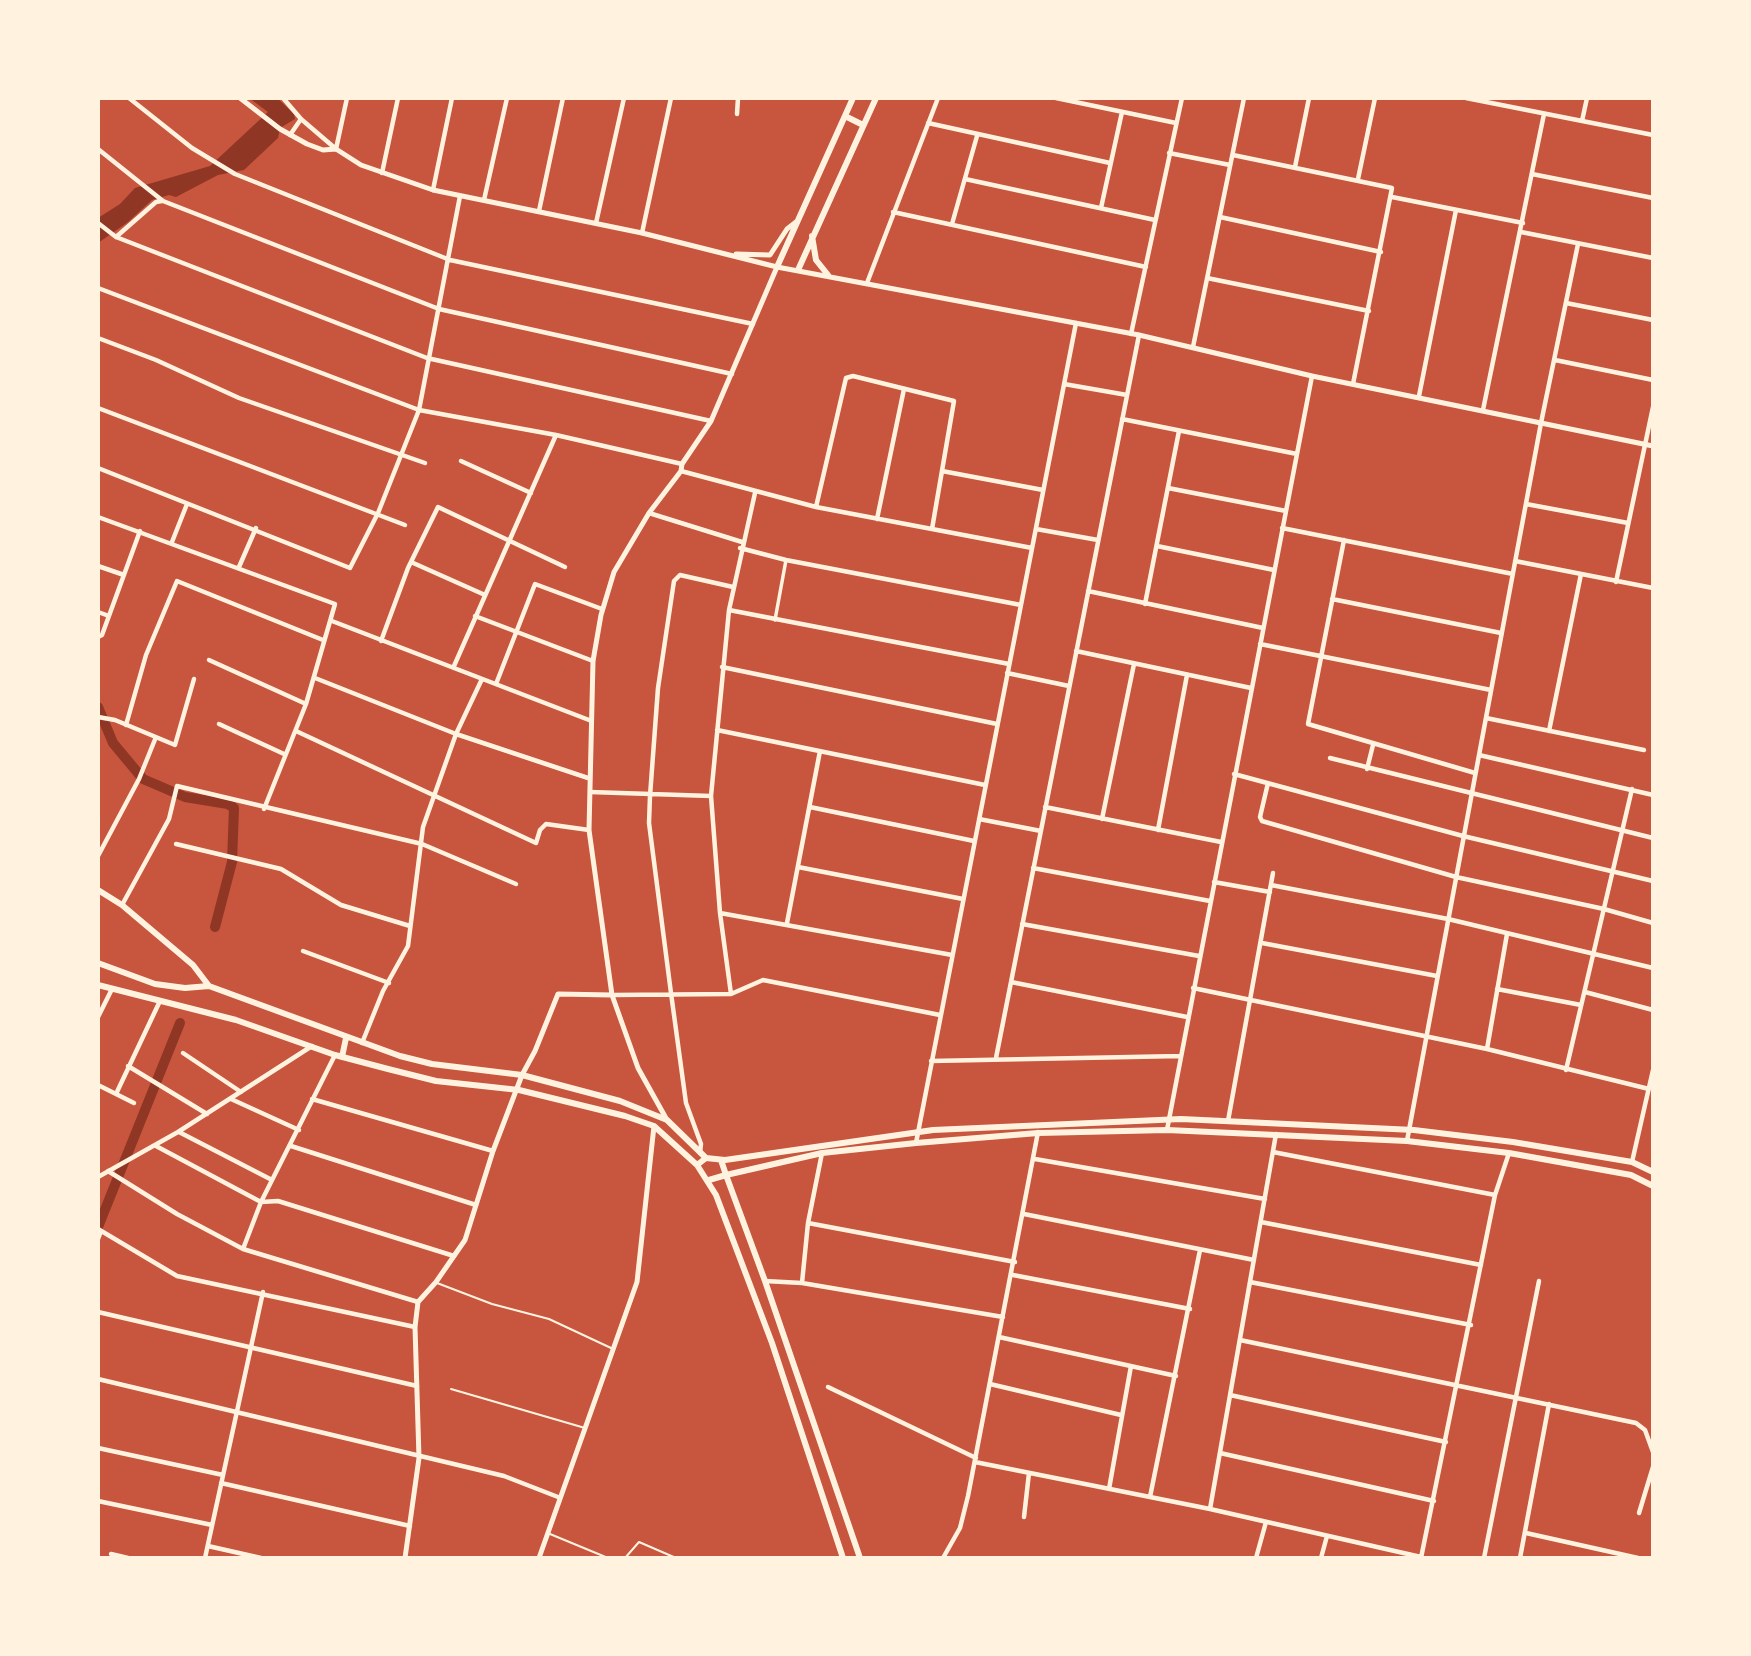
<!DOCTYPE html>
<html>
<head>
<meta charset="utf-8">
<style>
  body { margin:0 }
  #map { position:relative; width:1751px; height:1656px; overflow:hidden; background:#c8553d; font-family:"PT Serif",serif }
  canvas { display:block }
  .frame { position:absolute; inset:0; border:100px solid #fff3e0; pointer-events:none }
</style>
</head>
<body>
<div id="map">
<canvas width="1751" height="1656"></canvas>
<div class="frame"></div>
</div>
<script>
const context = document.querySelector('canvas').getContext('2d');
context.lineJoin = 'round';
function fill(path, color) { context.fillStyle = color; context.fill(path, 'evenodd'); }
const toPath = rows => new Path2D(rows.map(r => 'M' + r).join(''));
function strokePath(path, color, width, dash) { context.strokeStyle = color; context.lineWidth = width; context.lineCap = dash ? 'butt' : 'round'; context.setLineDash(dash || []); context.stroke(path); }
fill(toPath([
  [249,98,277,98,294,114,295,119,280,128,278,138,244,170,218,175,176,197,169,195,152,200,128,222,98,243,98,218,120,204,135,188,210,166,268,112]
]), '#8f3625');
strokePath(toPath([
  [98,707,113,743,143,779,185,797,228,804,234,808,232,862,215,927],
  [98,1227,180,1023]
]), '#8f3625', 10);
strokePath(toPath([
  [437,1283,492,1304,549,1319,611,1348],
  [451,1389,585,1428],
  [550,1534,608,1558],
  [625,1558,639,1542,676,1558]
]), '#fff3e0', 2);
strokePath(toPath([
  [775,620,786,560]
]), '#fff3e0', 3.5);
strokePath(toPath([
  [129,98,192,148,235,174,450,260,753,324],
  [283,98,301,119,336,149,347,98],
  [1056,98,1176,123],
  [1466,98,1653,135],
  [737,114,738,98],
  [1582,121,1587,98],
  [928,123,1110,163],
  [290,135,301,119],
  [98,149,163,201,439,309,732,374],
  [1169,153,1230,165],
  [1233,155,1392,188,1353,384],
  [1295,167,1309,98],
  [382,173,398,98],
  [1532,174,1653,198],
  [965,179,1155,220],
  [1358,179,1375,98],
  [433,190,452,98],
  [1392,197,1523,223],
  [484,200,507,98],
  [1101,208,1122,112],
  [539,211,563,98],
  [893,212,1146,267],
  [1220,217,1381,252],
  [98,223,116,237,427,358,711,421],
  [596,223,624,98],
  [952,224,977,136],
  [1521,232,1653,258],
  [642,233,671,98],
  [116,237,156,202,162,201],
  [1207,278,1369,311],
  [867,283,938,98],
  [98,288,419,410,556,435,682,464],
  [1566,303,1653,320],
  [1131,334,1182,98],
  [98,338,156,360,239,398,425,463],
  [1193,347,1244,98],
  [1555,360,1653,380],
  [1064,384,1127,395],
  [1419,396,1456,210],
  [98,408,405,525],
  [1483,410,1544,114],
  [1122,419,1297,454],
  [461,461,531,493],
  [98,468,350,568,378,513,419,410,460,196],
  [681,471,816,507,1032,548],
  [942,471,1043,490],
  [1168,488,1286,511],
  [1526,504,1628,523],
  [816,507,846,378,853,376,954,401,932,529],
  [649,513,742,542],
  [98,517,335,604,306,704,264,809],
  [877,519,904,389],
  [1282,528,1513,574],
  [1036,529,1098,540],
  [1344,540,1308,724,1475,773],
  [172,542,187,504],
  [1157,546,1274,570],
  [740,548,786,560,1021,605],
  [1515,561,1653,588],
  [411,562,485,595],
  [98,566,124,575],
  [239,567,256,528],
  [1616,582,1653,407],
  [1088,591,1263,628],
  [1332,599,1501,633],
  [1145,604,1179,431],
  [729,610,1009,664],
  [98,612,109,616],
  [475,616,593,661],
  [332,621,589,720],
  [98,637,102,635,140,531],
  [381,641,408,568,438,507,565,567],
  [1260,644,1491,690],
  [1076,651,1251,688],
  [209,660,306,704],
  [454,666,556,435],
  [722,667,997,724],
  [1007,673,1069,686],
  [315,678,456,734,588,778],
  [496,684,535,584,602,609],
  [98,717,115,720,175,745,194,679],
  [1486,718,1644,750],
  [219,724,284,754],
  [126,725,146,655,177,581,323,640],
  [717,730,985,785],
  [296,731,536,843,540,830,546,824,589,830],
  [1549,731,1581,574],
  [1479,755,1653,795],
  [1330,758,1653,838],
  [1367,769,1373,745],
  [1234,774,1463,836,1653,881],
  [1268,783,1260,817,1262,821,1456,877,1604,909,1653,923],
  [590,792,711,796],
  [810,807,974,841],
  [1045,807,1221,842],
  [979,819,1041,831],
  [1102,819,1134,664],
  [1158,830,1187,675],
  [176,844,281,869,341,905,410,926],
  [98,856,139,779,156,737],
  [798,867,963,899],
  [1033,868,1210,901],
  [1214,882,1270,892],
  [1271,885,1448,919,1653,968],
  [122,905,169,819,177,786,422,844,516,884],
  [720,913,952,955],
  [787,923,820,751],
  [1022,924,1199,956],
  [1262,943,1437,976],
  [303,951,389,983],
  [1011,982,1187,1017],
  [1193,988,1487,1049,1649,1089],
  [1497,989,1581,1005],
  [1585,992,1653,1010],
  [731,994,720,913,711,796,729,610,755,493],
  [612,995,731,994,763,980,940,1015],
  [98,1017,111,991],
  [362,1043,383,991,408,946,423,827,456,734,482,679],
  [1487,1049,1507,934],
  [183,1053,241,1092],
  [996,1058,1139,335],
  [931,1061,1180,1056],
  [128,1066,207,1114],
  [1566,1070,1632,789],
  [98,1085,134,1103],
  [116,1094,159,1003],
  [231,1099,299,1130],
  [312,1099,493,1151],
  [1228,1121,1273,873],
  [1167,1130,1312,376],
  [179,1132,272,1180],
  [1407,1141,1541,423,1578,244],
  [916,1143,1076,323],
  [156,1146,261,1202,278,1201,454,1256],
  [291,1146,476,1205],
  [1273,1152,1495,1195],
  [700,1153,701,1144,686,1103,671,993,649,823,650,796,658,688,674,581,680,575,733,587],
  [1035,1159,1265,1199],
  [1632,1162,1653,1070],
  [108,1171,177,1214,243,1249,418,1302],
  [98,1177,178,1132,312,1046],
  [1024,1214,1254,1260],
  [1261,1222,1481,1265],
  [808,1223,1015,1262],
  [98,1229,177,1276,415,1327],
  [98,1239,101,1231],
  [243,1249,261,1202,335,1055],
  [1013,1275,1190,1309],
  [765,1281,802,1283,1003,1317],
  [1250,1282,1471,1325],
  [802,1283,808,1223,822,1153],
  [98,1312,417,1386],
  [999,1337,1176,1376],
  [1240,1340,1636,1423,1645,1430,1653,1452],
  [98,1379,504,1476,558,1497],
  [990,1384,1121,1415],
  [828,1387,976,1458],
  [1230,1395,1446,1442],
  [98,1448,223,1475],
  [1220,1453,1434,1501],
  [975,1462,1210,1509,1421,1557],
  [221,1483,410,1526],
  [1109,1489,1131,1366],
  [1150,1497,1200,1250],
  [98,1501,212,1525],
  [1210,1509,1276,1134],
  [1639,1513,1653,1467],
  [1024,1517,1029,1473],
  [1526,1533,1638,1558],
  [208,1546,261,1558],
  [111,1554,128,1558],
  [205,1558,263,1292],
  [943,1558,960,1528,968,1496,1038,1132],
  [1256,1558,1266,1522],
  [1321,1558,1327,1536],
  [1421,1558,1495,1195,1509,1153],
  [1484,1558,1539,1281],
  [1520,1558,1549,1404]
]), '#fff3e0', 4.5);
strokePath(toPath([
  [240,98,280,129,307,144,323,150,336,149,361,165,433,190,642,233,777,267,1139,335,1312,376,1653,446],
  [736,254,770,255,787,229,796,222],
  [667,1120,638,1068,612,995,589,830,593,661,601,615,614,572,649,513,681,471,682,464,711,421,777,267],
  [405,1558,419,1458,415,1327,418,1302,436,1282,465,1240,493,1151,522,1075,535,1051,558,994,612,995],
  [539,1558,637,1282,654,1126]
]), '#fff3e0', 5);
strokePath(toPath([
  [845,116,863,125],
  [812,236,816,260,828,275],
  [777,267,853,98],
  [798,270,876,98],
  [98,890,122,905,193,965,209,986],
  [98,963,155,984,185,988,209,986,400,1056,432,1064,522,1075,620,1101,667,1120,706,1158],
  [98,985,236,1020,335,1055,388,1069,436,1081,519,1090,625,1116,654,1126,697,1165],
  [342,1057,346,1038],
  [709,1180,726,1175,721,1160],
  [843,1558,772,1343,716,1195,697,1165,706,1158,725,1160,933,1130,1181,1119,1414,1130,1513,1142,1632,1162,1653,1172],
  [860,1558,765,1281,726,1175,822,1153,916,1143,1038,1133,1167,1130,1407,1141,1509,1153,1631,1175,1653,1186]
]), '#fff3e0', 6);
</script>
</body>
</html>
